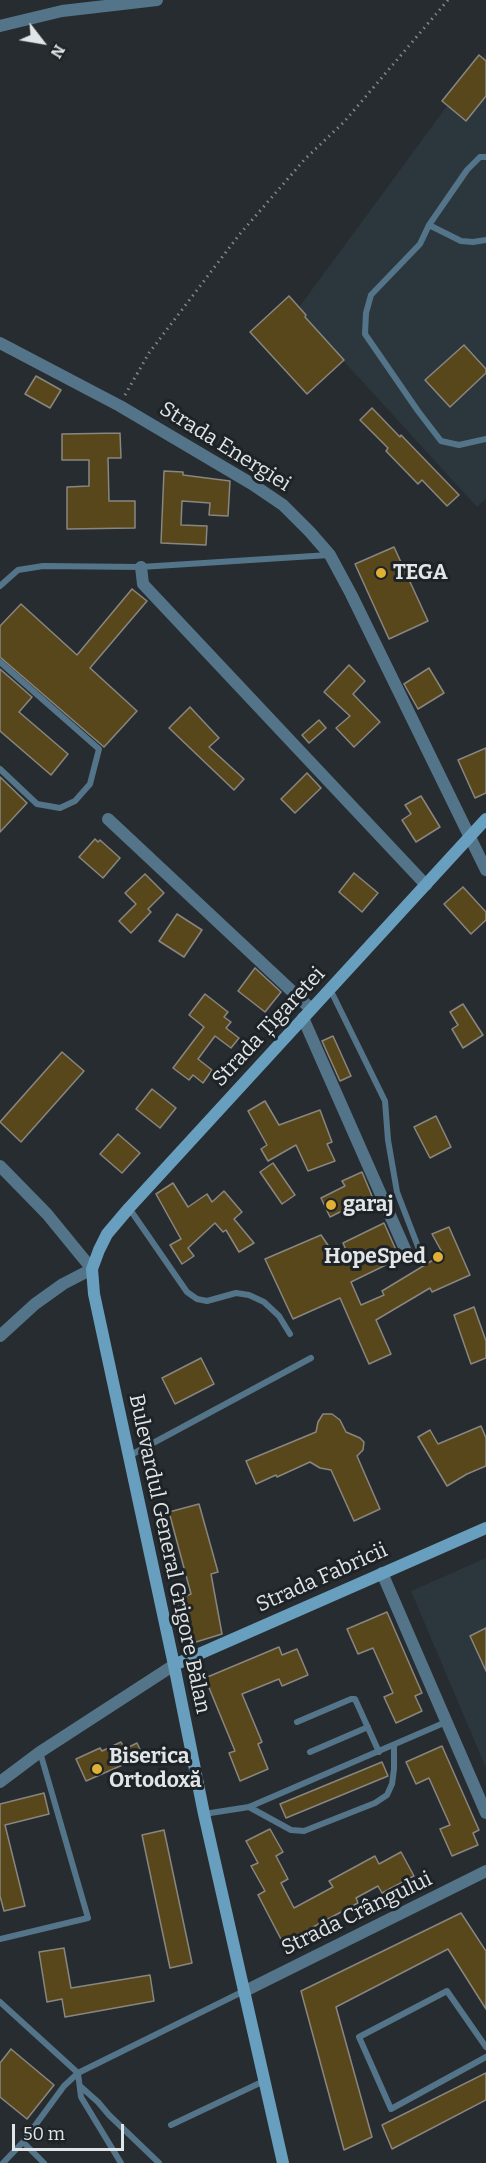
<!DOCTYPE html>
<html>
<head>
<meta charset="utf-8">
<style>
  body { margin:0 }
  #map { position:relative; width:486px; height:2163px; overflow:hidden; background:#272c30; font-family:Bitter,serif }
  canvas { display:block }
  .north { position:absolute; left:12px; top:12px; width:60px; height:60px; -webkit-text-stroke:4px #1d2326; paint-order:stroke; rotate:121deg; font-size:16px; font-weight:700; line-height:24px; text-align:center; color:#e1e5e7 }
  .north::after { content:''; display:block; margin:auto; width:21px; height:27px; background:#e1e5e7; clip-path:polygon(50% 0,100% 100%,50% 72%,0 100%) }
  .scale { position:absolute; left:12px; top:2124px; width:112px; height:27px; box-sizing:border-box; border:3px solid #e1e5e7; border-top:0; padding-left:8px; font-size:18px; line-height:21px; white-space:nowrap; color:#e1e5e7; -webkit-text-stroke:4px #1d2326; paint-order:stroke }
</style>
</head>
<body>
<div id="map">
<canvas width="486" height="2163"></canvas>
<div class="north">N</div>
<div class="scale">50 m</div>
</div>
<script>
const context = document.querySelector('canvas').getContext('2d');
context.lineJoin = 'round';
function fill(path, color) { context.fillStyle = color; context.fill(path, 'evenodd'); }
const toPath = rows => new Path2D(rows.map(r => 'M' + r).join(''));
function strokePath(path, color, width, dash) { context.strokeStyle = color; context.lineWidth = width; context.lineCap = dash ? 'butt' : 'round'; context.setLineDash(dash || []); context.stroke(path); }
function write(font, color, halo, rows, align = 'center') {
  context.font = font + ' Bitter,serif'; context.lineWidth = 6; context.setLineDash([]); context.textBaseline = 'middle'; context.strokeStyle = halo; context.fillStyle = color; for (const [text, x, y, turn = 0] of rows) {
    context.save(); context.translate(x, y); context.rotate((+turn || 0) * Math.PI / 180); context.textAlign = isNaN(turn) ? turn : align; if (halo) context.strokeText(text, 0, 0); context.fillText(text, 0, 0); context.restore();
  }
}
fill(toPath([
  [486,53,486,499,477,507,297,310],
  [486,1558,486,1768,411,1591]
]), '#2b373d');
const building = toPath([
  [479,55,486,61,486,96,466,121,442,101,479,55],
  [289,296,306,315,305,317,344,360,307,394,250,332,289,296],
  [464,345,486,369,486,373,450,407,425,380,464,345],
  [36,376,61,390,50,408,25,394,36,376],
  [372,408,400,437,401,435,459,495,447,506,422,480,418,484,386,451,388,448,360,420,372,408],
  [120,433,121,458,108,458,109,501,135,501,135,528,67,529,67,487,89,486,89,460,62,460,62,434,120,433],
  [164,471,183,472,183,475,230,481,228,516,209,515,210,503,182,501,181,525,207,526,206,545,161,543,164,471],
  [394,547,428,621,389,639,355,564,394,547],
  [132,589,147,601,90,668,137,711,104,747,0,657,0,626,21,604,77,655,132,589],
  [349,665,365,681,353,694,380,722,354,747,336,728,350,716,324,692,349,665],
  [429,668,444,693,418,709,404,684,429,668],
  [0,669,32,697,19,712,68,754,51,775,0,731,0,669],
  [190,707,219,738,209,747,244,779,234,790,169,728,190,707],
  [319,720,326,728,309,743,302,735,319,720],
  [486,748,486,793,475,798,458,760,486,748],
  [307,773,321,788,295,813,281,799,307,773],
  [0,777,27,803,0,832,0,777],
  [421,796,440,827,416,842,402,820,411,814,405,805,421,796],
  [95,839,98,842,100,840,120,858,103,878,79,857,95,839],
  [354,873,378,893,362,912,339,892,354,873],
  [145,874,164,893,148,909,151,912,131,933,119,921,136,904,125,893,145,874],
  [463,887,486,912,486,920,471,934,444,904,463,887],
  [177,914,202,930,184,957,159,941,177,914],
  [255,968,281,992,265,1012,238,991,255,968],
  [205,994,228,1012,224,1017,231,1022,226,1028,239,1038,231,1048,215,1036,198,1059,212,1070,203,1083,193,1075,189,1080,173,1068,204,1027,189,1015,205,994],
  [463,1004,483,1035,463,1048,452,1029,458,1025,450,1012,463,1004],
  [333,1036,351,1076,340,1081,322,1041,333,1036],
  [62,1052,84,1071,21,1142,0,1122,62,1052],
  [152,1089,176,1108,160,1128,136,1109,152,1089],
  [265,1101,279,1125,320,1110,332,1142,327,1144,335,1161,308,1171,296,1145,268,1161,261,1149,267,1145,248,1111,265,1101],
  [436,1116,451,1147,430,1158,414,1127,436,1116],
  [118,1134,140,1153,122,1173,100,1154,118,1134],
  [273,1163,295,1195,282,1204,260,1172,273,1163],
  [362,1172,372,1196,330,1217,321,1198,345,1186,342,1181,362,1172],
  [173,1183,188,1207,207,1194,212,1202,224,1191,242,1212,234,1219,254,1243,239,1252,226,1230,223,1232,215,1223,188,1248,194,1256,182,1264,170,1245,181,1239,156,1194,173,1183],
  [384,1223,396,1250,388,1254,392,1262,351,1282,361,1305,384,1295,382,1291,443,1254,432,1234,449,1227,470,1275,432,1292,430,1288,376,1320,391,1354,369,1364,340,1298,293,1319,265,1259,321,1235,341,1264,350,1259,343,1243,384,1223],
  [474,1307,486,1341,486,1358,471,1364,454,1315,474,1307],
  [201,1358,214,1384,175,1404,162,1378,201,1358],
  [323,1414,332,1414,340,1420,346,1432,360,1438,364,1442,363,1450,357,1456,380,1509,354,1521,331,1470,320,1468,310,1462,277,1477,276,1475,256,1484,246,1461,316,1432,318,1422,323,1414],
  [481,1426,486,1438,486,1466,467,1474,447,1486,418,1437,430,1430,438,1444,481,1426],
  [199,1504,218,1572,211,1574,222,1634,183,1646,174,1601,191,1594,169,1512,199,1504],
  [387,1612,422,1693,415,1696,422,1711,396,1723,384,1697,393,1693,373,1648,358,1654,347,1629,387,1612],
  [486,1628,486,1671,470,1636,486,1628],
  [279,1647,282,1655,297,1649,308,1675,282,1686,279,1679,242,1694,262,1742,258,1744,268,1769,240,1781,229,1753,235,1751,205,1678,279,1647],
  [121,1742,125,1749,137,1743,143,1756,86,1781,76,1759,100,1748,102,1751,121,1742],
  [442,1746,479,1830,473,1833,478,1845,452,1856,440,1829,450,1825,429,1778,416,1784,406,1762,442,1746],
  [382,1762,388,1776,286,1818,280,1804,382,1762],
  [44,1793,49,1814,5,1825,25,1906,4,1911,0,1896,0,1804,44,1793],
  [270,1829,283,1852,276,1856,288,1879,281,1883,294,1908,333,1887,329,1881,375,1856,379,1864,401,1852,414,1876,382,1893,378,1886,356,1898,358,1903,283,1943,258,1895,265,1891,251,1866,258,1863,246,1841,270,1829],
  [164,1830,192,1963,170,1968,142,1835,164,1830],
  [461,1913,486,1951,486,2009,448,1949,336,2007,372,2137,344,2150,301,1991,461,1913],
  [64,1948,71,1988,150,1975,154,2001,65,2017,62,1999,47,2002,39,1952,64,1948],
  [11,2049,54,2085,27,2119,0,2097,0,2063,11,2049],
  [486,2073,486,2100,392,2149,382,2125,486,2073]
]);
fill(building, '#59471c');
strokePath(building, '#898680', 1.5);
strokePath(toPath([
  [125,395,149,353,239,235,305,159,344,122,448,0]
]), '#82878a', 3, [1.5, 4.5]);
strokePath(toPath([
  [486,157,480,157,467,170,429,225,420,244,371,295,366,313,365,334,418,411,441,441,459,445,486,439],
  [429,225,461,241,473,242,486,240],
  [0,586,18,570,43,566,141,567,329,555],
  [0,662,99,749,90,784,75,801,60,808,37,804,0,769],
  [330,989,385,1101,388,1140,397,1192,422,1257],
  [129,1208,187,1292,197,1299,207,1301,236,1293,249,1295,264,1302,279,1316,290,1334],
  [129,1456,311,1358],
  [297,1722,351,1699,355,1699,379,1752],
  [310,1752,368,1727],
  [249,1807,291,1830,304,1831,375,1803,387,1795,392,1784,394,1769,394,1745],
  [204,1814,249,1807,446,1722],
  [0,1939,88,1918,40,1752],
  [0,2002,78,2073,81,2097,121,2163],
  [486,2047,447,1991,359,2037,391,2109,486,2057],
  [80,2086,98,2102,109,2115,159,2163],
  [171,2125,264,2081],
  [23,2142,44,2163],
  [3,2163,23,2142,64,2086,78,2073,244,1991]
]), '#547589', 6);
strokePath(toPath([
  [0,26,62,11,157,0],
  [0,343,120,406,252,484,283,505,310,532,330,555,351,594,486,870],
  [141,567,143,584,426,885],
  [108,819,311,1009],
  [303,1018,408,1256],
  [0,1166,47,1214,92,1269,63,1284,35,1304,0,1336],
  [382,1573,486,1813],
  [0,1782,40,1752,174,1665],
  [245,1991,486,1871]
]), '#547589', 12);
strokePath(toPath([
  [174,1665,486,1528],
  [283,2163,204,1814,174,1665,94,1294,92,1269,99,1250,107,1234,129,1208,486,819]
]), '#699fbe', 12);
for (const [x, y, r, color] of [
  [381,573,6,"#dfb034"],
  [331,1205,6,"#dfb034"],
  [438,1257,6,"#dfb034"],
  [97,1769,6,"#dfb034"]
]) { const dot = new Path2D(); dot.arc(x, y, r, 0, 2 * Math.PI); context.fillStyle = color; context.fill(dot); strokePath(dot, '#1d2326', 2); }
write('21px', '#e1e5e7', '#1d2326', [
  ["Strada Energiei",225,447,32],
  ["Strada Țigaretei",269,1027,-47],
  ["Bulevardul General Grigore Bălan",169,1554,78],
  ["Strada Fabricii",322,1578,-24],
  ["Strada Crângului",357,1914,-26]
]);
write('bold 21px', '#e1e5e7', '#1d2326', [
  ["TEGA",393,573],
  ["garaj",343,1205],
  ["HopeSped",426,1257,"right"],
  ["Biserica",109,1757],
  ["Ortodoxă",109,1781]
], 'left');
</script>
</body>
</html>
